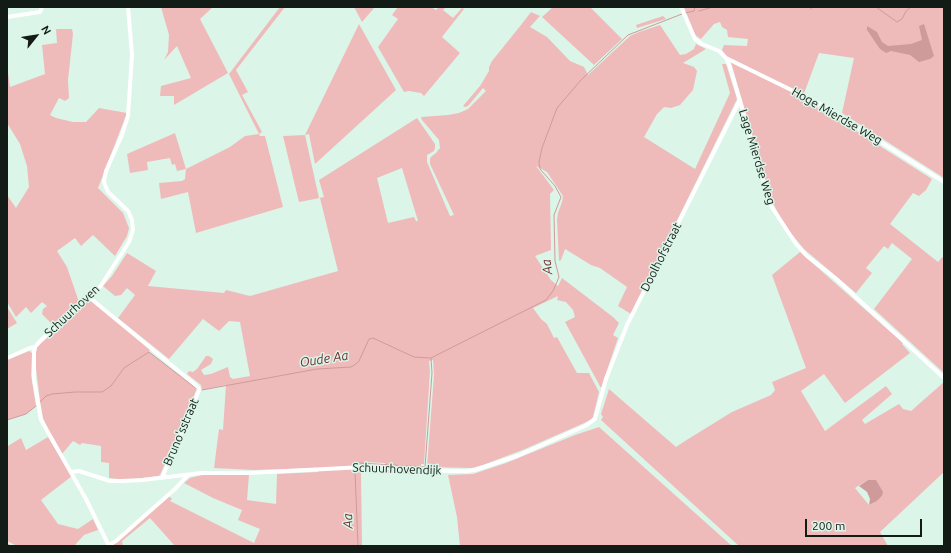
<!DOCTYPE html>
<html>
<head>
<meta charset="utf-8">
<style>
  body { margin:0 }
  #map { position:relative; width:951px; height:553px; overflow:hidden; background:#dbf5e8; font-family:Ubuntu,sans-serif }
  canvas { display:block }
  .frame { position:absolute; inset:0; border:8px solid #121b16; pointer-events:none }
  .north { position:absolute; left:16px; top:16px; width:40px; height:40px; -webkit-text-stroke:3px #dbf5e8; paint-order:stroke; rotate:60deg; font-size:11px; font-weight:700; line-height:16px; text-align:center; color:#121b16 }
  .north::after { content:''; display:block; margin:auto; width:14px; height:18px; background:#121b16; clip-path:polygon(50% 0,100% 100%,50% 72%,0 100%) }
  .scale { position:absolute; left:805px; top:519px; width:117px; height:18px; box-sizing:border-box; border:2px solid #121b16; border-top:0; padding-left:5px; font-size:12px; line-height:14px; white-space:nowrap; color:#121b16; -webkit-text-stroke:3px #dbf5e8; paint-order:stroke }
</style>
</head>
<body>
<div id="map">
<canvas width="951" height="553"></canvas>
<div class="frame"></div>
<div class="north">N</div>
<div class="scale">200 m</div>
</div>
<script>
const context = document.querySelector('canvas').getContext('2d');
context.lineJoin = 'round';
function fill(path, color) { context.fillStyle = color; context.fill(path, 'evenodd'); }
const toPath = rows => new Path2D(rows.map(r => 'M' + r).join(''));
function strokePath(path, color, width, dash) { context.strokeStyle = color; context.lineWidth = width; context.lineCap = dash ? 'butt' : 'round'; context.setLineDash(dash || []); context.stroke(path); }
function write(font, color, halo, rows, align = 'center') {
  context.font = font + ' Ubuntu,sans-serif'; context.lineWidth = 3; context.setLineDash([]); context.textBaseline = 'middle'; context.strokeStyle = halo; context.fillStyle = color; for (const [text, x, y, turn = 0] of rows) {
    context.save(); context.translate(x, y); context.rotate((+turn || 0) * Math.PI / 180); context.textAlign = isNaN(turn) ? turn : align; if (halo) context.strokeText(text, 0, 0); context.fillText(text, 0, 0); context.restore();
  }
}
fill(toPath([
  [161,7,213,7,200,19,228,73,174,105,174,96,160,96,161,86,191,78,177,46,164,60,168,52,169,35],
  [280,7,285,7,236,70,248,92,242,95,262,132,259,134,260,136,265,136,283,207,196,233,188,192,161,199,159,183,182,181,185,179,186,169,177,171,175,164,172,165,170,158,147,162,148,170,130,173,127,154,175,133,186,169,230,147,245,136,259,134,229,74],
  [354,7,375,7,362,22],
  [398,7,431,7,436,10,439,7,446,7,443,10,453,18,462,8,464,9,442,37,460,53,424,96,421,93,409,91,404,92,378,47,398,19,392,15],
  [553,7,590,7,622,39,594,65,542,17],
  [684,7,944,7,944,178,842,113,854,58,819,53,802,99,842,122,932,179,926,190,919,196,913,193,890,224,938,262,942,257,944,259,944,373,874,309,912,259,892,243,888,249,884,246,866,268,872,273,856,293,804,249,790,232,777,211,771,199,731,63,722,50,724,45,747,46,748,39,728,37,727,30,722,27,720,22,714,24,701,39,695,35],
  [531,12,540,16,530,27,547,37,570,61,584,67,588,75,630,36,639,32,660,25,680,55,686,54,694,49,696,44,706,49,683,63,694,67,697,71,693,90,680,105,671,108,664,107,657,114,644,137,695,169,730,93,722,64,726,64,737,99,631,314,618,306,627,287,600,268,591,265,565,249,561,260,559,261,557,220,558,213,562,202,563,196,547,172,536,166,554,190,550,194,551,250,535,256,551,280,558,286,562,278,613,317,619,323,613,335,618,338,601,388,565,322,575,317,573,310,566,302,557,300,558,296,533,308,541,319,547,324,554,338,557,337,577,373,589,373,599,392,593,417,591,420,525,449,483,465,472,468,427,467,434,375,433,360,429,361,430,371,424,464,421,464,421,474,385,473,385,463,364,462,365,472,361,473,362,546,175,546,150,518,122,541,123,546,112,546,169,496,172,499,170,501,254,543,260,529,238,520,242,510,213,498,184,483,190,478,202,475,249,475,247,500,276,504,277,474,318,472,320,468,254,470,214,468,219,429,223,430,226,385,202,390,201,385,187,374,189,371,193,372,197,369,206,356,209,356,213,359,211,364,201,370,204,375,211,374,228,367,230,377,233,379,250,376,240,322,229,321,219,331,203,319,169,359,118,318,135,295,127,288,121,295,115,296,103,286,112,276,127,253,156,271,148,286,224,293,226,290,250,296,338,271,320,198,299,202,283,136,305,135,359,24,396,90,315,164,309,134,305,135,319,198,324,197,319,180,417,118,435,144,435,148,434,151,427,155,427,162,450,216,454,215,430,164,430,159,431,157,436,153,440,148,439,140,422,120,421,117,448,115,459,113,468,109,486,91,483,88,468,106,465,107,463,106,480,86,489,71,489,67,492,61,521,25],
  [402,168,418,221,416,221,414,217,388,223,377,178],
  [663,16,666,19,637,28,636,25],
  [56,29,72,29,73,34,68,80,69,98,65,101,59,98,50,115,56,118,73,122,86,122,99,108,127,113,98,188,123,213,129,228,127,236,115,256,93,235,81,246,75,238,57,251,67,267,79,302,53,325,42,314,43,309,47,306,42,302,31,313,26,307,16,317,7,302,7,195,16,208,29,187,27,166,20,144,7,123,7,65,10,87,45,74,42,45,57,43],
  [800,252,903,343,902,344,910,353,845,403,824,374,801,391,825,431,886,386,892,394,862,420,865,424,899,404,903,409,911,411,944,382,944,472,880,532,888,546,739,546,601,420,603,417,601,414,609,389,676,447,685,441,732,412,771,395,775,390,772,382,806,368,772,275],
  [868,480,882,496,877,501,869,505,855,488],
  [91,301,150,349,149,352,197,389,160,475,158,476,127,480,109,478,109,463,101,462,101,446,82,443,80,445,73,441,62,454,51,435,43,418,40,401,36,369,36,352,37,347,87,302],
  [7,307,17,323,7,329],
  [29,351,32,353,31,375,36,406,26,414,7,420,7,360],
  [599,427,732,546,460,546,457,517,448,475,473,474,506,463,575,435],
  [48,437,72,476,41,500,58,524,78,529,93,519,98,530,84,535,74,546,17,546,7,541,7,445,8,446,21,438,26,450]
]), '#efbbba');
fill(toPath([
  [924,24,934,56,930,59,919,62,910,55,891,51,886,53,880,49,867,30,867,26,877,32,882,42,888,46,911,44,922,40,919,26],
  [868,480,876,480,883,492,882,496,877,501,869,505,870,499,867,492,859,486]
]), '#ce9b9a');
strokePath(toPath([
  [876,7,897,22,902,19,906,11,911,7],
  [811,9,811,7],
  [699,11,713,7],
  [685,13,694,11,695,7],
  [202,390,317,369,351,367,356,364,359,361,369,339,373,338,414,357,430,358],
  [40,402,46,396,52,394,75,392,102,392,111,386,124,368,149,352,197,389],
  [7,420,26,414,36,406],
  [356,464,359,463,425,467,432,373,431,358,546,300,553,291,559,277,555,261,554,215,561,197,555,186,540,169,539,162,542,148,557,108,581,80,628,35,682,14],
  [355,471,358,546],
  [7,544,11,546]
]), '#ce9b9a', 1);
strokePath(toPath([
  [681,7,695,39,702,44,719,51,726,58,730,67,771,206,796,244,807,256,835,278,944,378],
  [7,17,40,12,42,7],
  [726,58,822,105,944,182],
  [89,297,198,387,199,390,162,478],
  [7,358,30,348,35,347],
  [71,472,79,471,110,481,122,481,143,480,201,473,249,473,364,467,451,471,467,471,475,470,517,456,585,426,595,419,606,379,627,325,740,100],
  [109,545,116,541,175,489,188,475],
  [109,546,86,499,41,420,34,379,34,352,35,347,40,341,81,303,98,290,129,242,133,230,132,220,128,211,108,192,104,182,106,171,122,135,128,116,132,55,128,7]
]), '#fff', 4);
write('12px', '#121b16', '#dbf5e8', [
  ["Hoge Mierdse Weg",837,116,30],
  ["Lage Mierdse Weg",757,157,73],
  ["Doolhofstraat",661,257,-63],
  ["Schuurhoven",72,311,-43],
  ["Bruno'sstraat",181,432,-67],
  ["Schuurhovendijk",397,469,2]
]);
write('italic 13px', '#6e2e31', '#dbf5e8', [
  ["Aa",547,267,-97],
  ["Oude Aa",324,359,-9],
  ["Aa",348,521,-92]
]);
</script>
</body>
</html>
